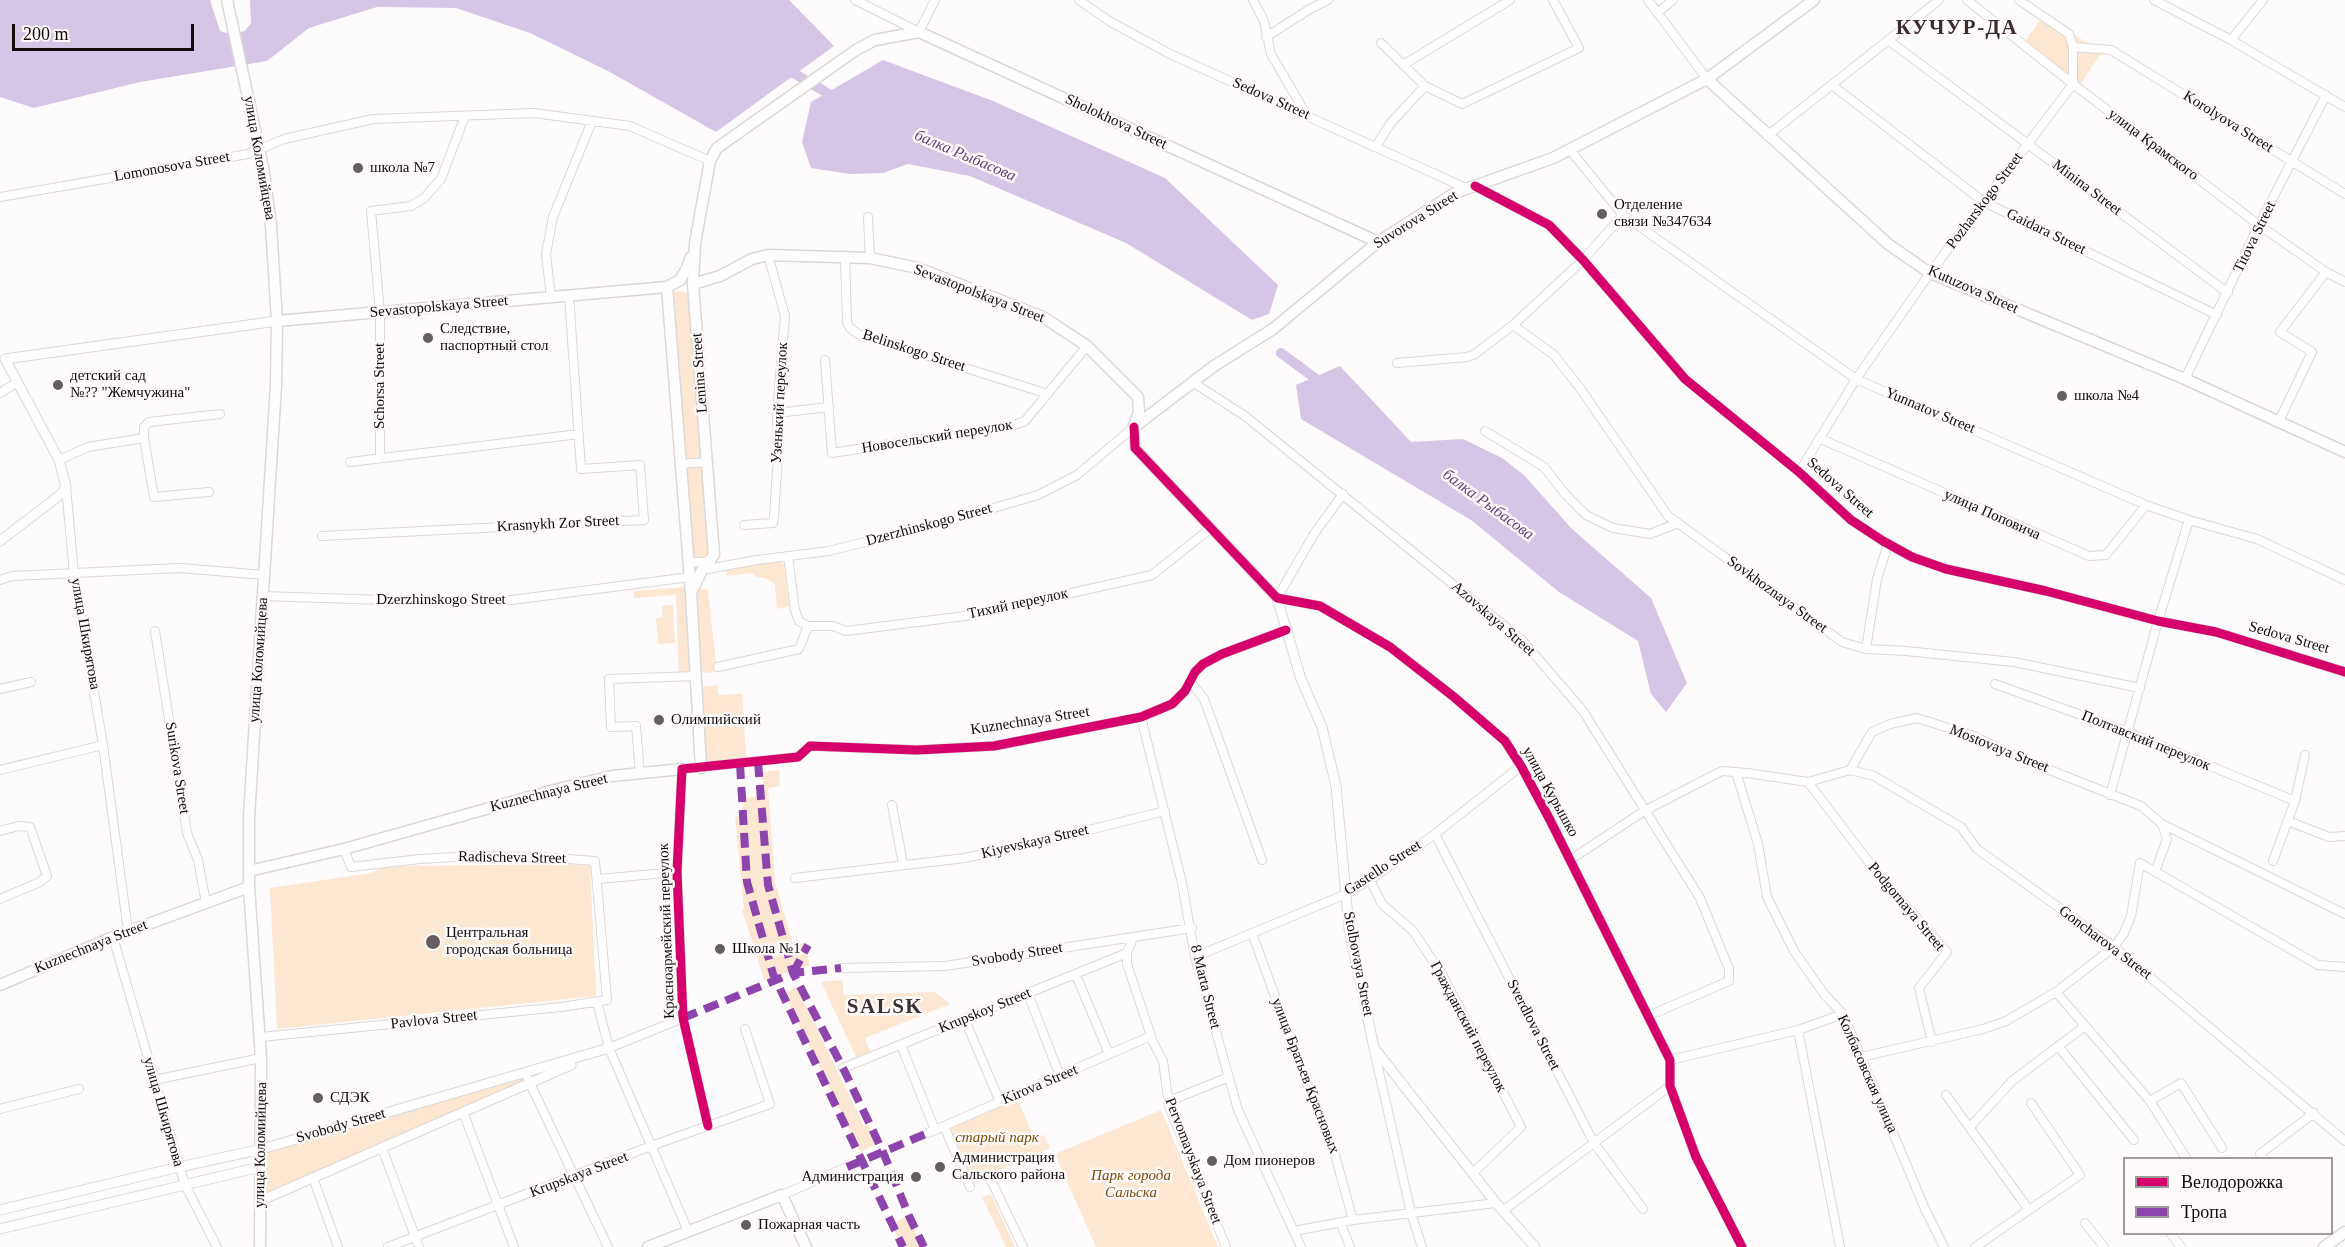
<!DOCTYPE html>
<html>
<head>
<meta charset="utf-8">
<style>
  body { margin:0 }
  #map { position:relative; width:2345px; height:1247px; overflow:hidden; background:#fdfbfb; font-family:"Times New Roman",serif }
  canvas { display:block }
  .legend { position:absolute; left:2123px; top:1157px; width:210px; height:78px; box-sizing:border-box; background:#fefafa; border:2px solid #9f9a9a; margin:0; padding:8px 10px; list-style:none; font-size:18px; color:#110a0b }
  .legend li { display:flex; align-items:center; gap:12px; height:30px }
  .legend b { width:30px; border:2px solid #9f9a9a }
  .scale { position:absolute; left:12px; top:24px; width:182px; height:27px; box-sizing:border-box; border:3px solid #110a0b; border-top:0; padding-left:8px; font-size:18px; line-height:21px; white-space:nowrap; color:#110a0b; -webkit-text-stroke:4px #fefafa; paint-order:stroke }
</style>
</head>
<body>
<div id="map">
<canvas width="2345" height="1247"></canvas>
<ul class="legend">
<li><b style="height:8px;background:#d6006c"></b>Велодорожка</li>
<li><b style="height:8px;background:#8e44ad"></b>Тропа</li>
</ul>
<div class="scale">200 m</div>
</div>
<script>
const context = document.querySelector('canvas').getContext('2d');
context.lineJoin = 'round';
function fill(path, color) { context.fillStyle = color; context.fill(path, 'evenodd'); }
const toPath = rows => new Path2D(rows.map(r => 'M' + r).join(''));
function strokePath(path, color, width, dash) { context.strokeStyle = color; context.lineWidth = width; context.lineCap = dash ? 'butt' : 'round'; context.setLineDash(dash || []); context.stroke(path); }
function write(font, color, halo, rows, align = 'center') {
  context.font = font + ' "Times New Roman",serif'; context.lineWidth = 5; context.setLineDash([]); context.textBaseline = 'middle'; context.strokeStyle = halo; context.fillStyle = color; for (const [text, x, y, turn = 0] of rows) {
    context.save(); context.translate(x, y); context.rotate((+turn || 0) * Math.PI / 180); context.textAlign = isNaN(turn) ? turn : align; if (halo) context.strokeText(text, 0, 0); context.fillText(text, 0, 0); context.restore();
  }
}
fill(toPath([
  [2043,16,2102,52,2081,83,2073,84,2023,44],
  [683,291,689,295,701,457,698,460,685,461,672,295,674,292],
  [697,466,703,470,708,554,703,558,695,559,692,558,686,468],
  [777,560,784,565,789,606,777,609,775,584,765,578,756,577,753,573,727,576,726,568],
  [686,587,693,670,690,674,679,675,676,595,634,598,634,591],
  [705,589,708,590,717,672,704,673,700,670,695,593,697,590],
  [673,605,675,643,658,644,656,618,663,617,662,606],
  [718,685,718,695,742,694,746,757,744,762,708,763,706,759,701,690,703,687],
  [779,770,780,786,768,788,775,882,793,945,804,943,810,965,764,980,742,910,744,909,735,816,743,816,742,798,764,796,762,772],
  [590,864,596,996,277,1029,270,888,371,873,385,866],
  [842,980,844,995,935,992,950,1004,865,1038,870,1052,856,1057,821,982],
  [797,987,864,1126,868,1124,877,1144,860,1152,784,993],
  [525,1073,529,1083,260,1201,262,1149],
  [1016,1096,1034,1138,1044,1135,1050,1148,973,1181,949,1125],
  [1161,1110,1218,1247,1096,1247,1055,1154],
  [991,1194,1015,1247,1006,1247,982,1197],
  [909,1216,916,1233,922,1247,906,1247,904,1243,901,1244,891,1224]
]), '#fce7d3');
fill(toPath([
  [0,0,210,0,220,31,230,34,245,31,251,23,250,0,789,0,834,46,716,132,608,71,530,33,456,8,377,7,309,28,267,61,140,82,34,108,0,97],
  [883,60,993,101,1165,178,1278,285,1269,314,1252,320,1126,243,970,176,908,164,883,173,850,174,811,168,802,142,811,102],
  [1340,366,1411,442,1463,439,1502,458,1524,475,1571,528,1651,598,1687,683,1666,712,1651,694,1638,641,1559,592,1471,520,1301,419,1296,385]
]), '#d6c6e5');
strokePath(toPath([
  [785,68,839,100],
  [1281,353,1323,384]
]), '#d6c6e5', 10);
const minor = toPath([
  [855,0,919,32,935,0],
  [1079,0,1109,21,1170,54,1468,189],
  [1253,0,1264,21,1271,54,1306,114],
  [1648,0,1707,79],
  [1967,0,2073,84,2259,225,2326,272,2345,282],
  [2019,0,2069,34,2073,47],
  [2154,0,2231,40,2345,107],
  [1657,13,1673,0],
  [1266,37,1310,9,1328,0],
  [1888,40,2228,293],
  [2231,40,2263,0],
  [1381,43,1425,86,1462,104,1579,48,1553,0],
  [1403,65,1510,0],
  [1832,85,1984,202,2217,315],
  [1767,136,1939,0],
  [1376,146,1390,124,1425,86],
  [1570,150,1623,215,1856,379,2146,505,2189,520,2257,539,2345,580],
  [1475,186,1549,225,1583,260,1685,379,1799,472,1851,520,1883,541,1912,557,1946,569,2046,591,2158,621,2216,632,2345,672],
  [0,197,248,154,284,139,373,119,534,113,630,126,710,161],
  [868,217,870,258],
  [845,257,847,322,850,328,858,334,1048,394],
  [551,297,546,254,553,217,592,121],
  [1513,325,1554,355,1580,388,1668,516,1842,642,1866,649,1906,651,2014,662,2140,688],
  [825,360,832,453,1014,425,1025,421,1087,346],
  [1397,363,1467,357,1475,354,1513,325,1583,260,1623,215],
  [2185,379,2259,225,2326,95],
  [1194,383,1245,416,1523,641,1583,711,1700,898,1729,969,1729,981,1648,1016],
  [0,393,16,383],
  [777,413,829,407],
  [2279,421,2312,352,2280,332,2326,272],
  [1485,431,1544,467,1566,495,1586,515,1613,528,1650,534,1678,523],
  [1821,439,2089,556,2106,555,2146,505],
  [380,458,380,312,371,211,411,206,424,198,441,179,465,116],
  [59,460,88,447,144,438],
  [350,462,579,434],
  [680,464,707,462],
  [1799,472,1856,379,1930,273,2073,84,2073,47,2111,50,2345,194],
  [66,487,74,574,103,745,128,931],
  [209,492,154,497,144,438,144,427,149,422,220,414],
  [1343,494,1314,534,1277,598,1320,606,1390,647,1454,697,1505,741,1521,766,1550,820,1670,1060,1670,1086,1696,1157,1742,1247],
  [744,525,773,523,774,516,778,457,777,413,785,316,768,255],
  [322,536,644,520,640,465,581,469,569,296],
  [788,556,795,610,799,621,808,626,833,626,846,631,973,615,1152,575,1211,528],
  [689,563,711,561],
  [702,570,757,560,829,551,956,519,1038,495,1077,475,1134,427],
  [0,580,12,576,180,568,264,575],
  [263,596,413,601,504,601,690,577],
  [155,631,187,833,198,860,206,903],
  [1866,649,1877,579,1888,544],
  [718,667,799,649,808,626],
  [1190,681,1204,699,1262,860],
  [1995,684,2128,732,2295,801],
  [0,689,31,682],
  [1141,717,1182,883,1195,957,1238,1110,1301,1247],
  [0,770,103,745],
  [1850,770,1872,732,1890,724,1917,718,1974,736,2019,758,2141,806,2162,824,2167,839,2155,872],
  [1736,772,1758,844,1767,897,1794,951,1824,994,1843,1014,1925,1209,1944,1247],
  [640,774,636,726,611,727,609,679,696,676],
  [1808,782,1878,874,1947,952,1919,988,1932,1042],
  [2110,795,2158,621,2189,520],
  [892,805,903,864],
  [2288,821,2329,837,2345,836],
  [2162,824,2345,914],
  [0,831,19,826,30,827,47,876,40,882,0,899],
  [1435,834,1594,1143,1643,1209],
  [1570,860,1644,811,1722,771,1747,773,1808,782,1850,770,1874,776,1961,827,1977,849,2114,947,2345,1141],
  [2273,861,2295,801,2305,755],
  [795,878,965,858,1061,837,1165,811],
  [598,879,677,872],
  [1370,880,1382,904,1413,931,1443,976,1521,1127,1473,1173],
  [1252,933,1301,1068,1335,1155,1353,1220],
  [113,937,185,1185,217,1247],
  [1133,938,1127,953,1127,964,1153,1042,1163,1061,1169,1106,1226,1247],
  [1195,957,1346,894,1370,880,1435,834,1521,766],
  [841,968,945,966,1192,928],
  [1076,975,1109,1054],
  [2056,992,2150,1101,2186,1158],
  [1028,994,1060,1076],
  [597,1002,609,1048,688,1231],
  [965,1020,1000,1102],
  [1798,1030,1840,1247],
  [261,1037,561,1007,607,1000,595,861,542,857,473,856,420,859,351,867,344,849],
  [901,1045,935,1130],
  [2058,1046,2134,1140],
  [609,1048,683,1018],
  [1374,1050,1411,1213,1422,1247],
  [1861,1057,1983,1029,2006,1021,2056,992,2114,947,2124,933,2131,916,2140,863,2318,965,2345,967],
  [1670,1060,1798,1030,1843,1014],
  [843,1068,1127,953],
  [525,1073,608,1247],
  [154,1080,261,1058],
  [1946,1095,2029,1210],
  [1169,1101,1229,1077],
  [2150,1101,2181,1083,2222,1148],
  [0,1109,79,1089],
  [463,1112,514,1247],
  [708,1126,683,1018,677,872,682,769,798,757,810,746,917,750,994,746,1141,717,1172,704,1185,691,1195,672,1203,664,1222,654,1286,630],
  [944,1126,970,1187],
  [1970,1127,2012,1081,2085,1026],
  [928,1133,1151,1036],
  [382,1148,419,1247],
  [2263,1158,2260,1154,2314,1113],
  [313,1178,338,1247],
  [990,1178,1023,1247],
  [782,1195,847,1167],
  [1504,1210,1670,1086],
  [1340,1222,1350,1247],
  [2085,1223,2104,1247],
  [1294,1231,1353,1220,1496,1203],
  [2171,1234,2181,1247],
  [388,1247,651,1146,770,1104,745,1029],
  [1975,1247,2080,1175,2031,1103]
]);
const tertiary = toPath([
  [1134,427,1135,448,1277,598,1301,679,1322,727,1336,786,1349,929,1374,1048,1496,1203,1535,1247],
  [0,541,60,495,66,487,59,460,5,359,277,321],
  [260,1201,571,1065],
  [0,1210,179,1167,262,1149,609,1048],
  [0,1229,260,1167]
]);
const secondary = toPath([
  [227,0,264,172,271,226,277,321,276,385,249,817,249,887,261,1058,260,1247],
  [1707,79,1888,244,1930,273,2185,379,2345,452],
  [693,284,720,276,752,259,768,255,870,258,918,268,1043,317,1087,346,1138,397,1139,412,1134,426],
  [667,287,691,593,701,768],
  [277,321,667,287,680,280,687,268,691,257],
  [1134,427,1214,366,1273,329,1378,242,1455,193,1553,158,1707,79,1814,0],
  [691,593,702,570,714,555,693,284,695,243,710,161,717,148,856,50,875,40,919,32,1378,242],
  [249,871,344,849,550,791,612,776,682,769],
  [0,985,113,937,249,887],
  [648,1247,782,1195,806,1247],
  [2324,1247,2345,1232]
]);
strokePath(minor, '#ddd8d8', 10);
strokePath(tertiary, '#ddd8d8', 11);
strokePath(secondary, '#ddd8d8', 13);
strokePath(minor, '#fffefe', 8);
strokePath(tertiary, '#fffefe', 9);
strokePath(secondary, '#fffefe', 10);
strokePath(toPath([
  [758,762,768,885,793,973,843,1068,883,1152,909,1216,924,1247],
  [740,764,747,882,773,974,903,1247],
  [793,973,808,945],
  [683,1018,793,973,841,968],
  [847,1167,928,1133]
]), '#8e44ad', 8, [15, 8]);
strokePath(toPath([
  [1475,186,1549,225,1583,260,1685,379,1799,472,1851,520,1883,541,1912,557,1946,569,2046,591,2158,621,2216,632,2345,672],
  [1134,427,1135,448,1277,598,1320,606,1390,647,1454,697,1505,741,1521,766,1550,820,1670,1060,1670,1086,1696,1157,1742,1247],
  [708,1126,683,1018,677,872,682,769,798,757,810,746,917,750,994,746,1141,717,1172,704,1185,691,1195,672,1203,664,1222,654,1286,630]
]), '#d6006c', 9);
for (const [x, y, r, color] of [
  [358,168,6,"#645e5f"],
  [1602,214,6,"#645e5f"],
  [428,338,6,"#645e5f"],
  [58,385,6,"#645e5f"],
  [2062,396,6,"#645e5f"],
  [659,720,6,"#645e5f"],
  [433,942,8,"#645e5f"],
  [720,949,6,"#645e5f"],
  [318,1098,6,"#645e5f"],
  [1212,1161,6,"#645e5f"],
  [940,1167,6,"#645e5f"],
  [916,1177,6,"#645e5f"],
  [746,1225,6,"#645e5f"]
]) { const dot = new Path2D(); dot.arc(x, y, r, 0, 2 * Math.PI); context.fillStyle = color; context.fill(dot); strokePath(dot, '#fefafa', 2); }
write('15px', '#110a0b', '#fefafa', [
  ["Sedova Street",1271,99,24],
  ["Sholokhova Street",1116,122,25],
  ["Korolyova Street",2228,122,32],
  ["улица Крамского",2153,145,37],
  ["улица Коломийцева",259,158,80],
  ["Lomonosova Street",172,167,-10],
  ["Minina Street",2087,188,37],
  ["Pozharskogo Street",1985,201,-53],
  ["Suvorova Street",1416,220,-32],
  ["Gaidara Street",2046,232,26],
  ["Titova Street",2255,237,-64],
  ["Kutuzova Street",1973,290,24],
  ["Sevastopolskaya Street",979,294,21],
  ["Sevastopolskaya Street",439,307,-5],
  ["Belinskogo Street",914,351,18],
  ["Lenina Street",700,373,-94],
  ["Schorsa Street",380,386,-90],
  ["Узенький переулок",780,403,-87],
  ["Yunnatov Street",1930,411,23],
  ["Новосельский переулок",937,437,-9],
  ["Sedova Street",1840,488,41],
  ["улица Поповича",1992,515,24],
  ["Krasnykh Zor Street",558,524,-3],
  ["Dzerzhinskogo Street",929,525,-15],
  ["Sovkhoznaya Street",1777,595,36],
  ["Dzerzhinskogo Street",441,600],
  ["Тихий переулок",1018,604,-12],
  ["Azovskaya Street",1493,619,41],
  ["улица Шкирятова",85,634,80],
  ["Sedova Street",2289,638,16],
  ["улица Коломийцева",259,660,-86],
  ["Kuznechnaya Street",1030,721,-9],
  ["Полтавский переулок",2146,741,22],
  ["Mostovaya Street",1999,749,22],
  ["Surikova Street",177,768,81],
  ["улица Курышко",1550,792,61],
  ["Kuznechnaya Street",549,793,-14],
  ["Kiyevskaya Street",1035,842,-13],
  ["Radischeva Street",512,858,1],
  ["Gastello Street",1383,868,-33],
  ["Podgornaya Street",1906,907,50],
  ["Красноармейский переулок",667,931,-92],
  ["Goncharova Street",2105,943,37],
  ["Kuznechnaya Street",91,947,-22],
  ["Svobody Street",1017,955,-9],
  ["Stolbovaya Street",1358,964,79],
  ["8 Marta Street",1205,987,76],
  ["Krupskoy Street",985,1011,-22],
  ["Pavlova Street",434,1020,-6],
  ["Sverdlova Street",1533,1025,63],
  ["Гражданский переулок",1468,1027,62],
  ["Колбасовская улица",1867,1074,66],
  ["улица Братьев Красновых",1305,1076,69],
  ["Kirova Street",1040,1085,-23],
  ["улица Шкирятова",163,1112,74],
  ["Svobody Street",341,1126,-16],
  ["улица Коломийцева",261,1145,-89],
  ["Pervomayskaya Street",1193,1161,69],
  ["Krupskaya Street",579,1175,-21]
]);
write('15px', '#110a0b', '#fefafa', [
  ["школа №7",370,168],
  ["Отделение",1614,205],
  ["связи №347634",1614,222],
  ["Следствие,",440,329],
  ["паспортный стол",440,346],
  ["детский сад",70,376],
  ["№?? \"Жемчужина\"",70,393],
  ["школа №4",2074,396],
  ["Олимпийский",671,720],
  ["Центральная",446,933],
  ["городская больница",446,950],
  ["Школа №1",732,949],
  ["СДЭК",330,1098],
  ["Администрация",952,1158],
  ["Сальского района",952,1175],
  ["Дом пионеров",1224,1161],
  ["Администрация",904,1177,"right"],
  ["Пожарная часть",758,1225]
], 'left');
write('italic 15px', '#784b0c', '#fefafa', [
  ["старый парк",997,1138],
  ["Парк города",1131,1176],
  ["Сальска",1131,1193]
]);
write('italic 16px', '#60437b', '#fefafa', [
  ["балка Рыбасова",965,156,23],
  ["балка Рыбасова",1488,505,36]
]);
context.letterSpacing = '1.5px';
write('bold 21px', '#3c2d2f', '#fefafa', [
  ["КУЧУР-ДА",1957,29],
  ["SALSK",885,1008]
]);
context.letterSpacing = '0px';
</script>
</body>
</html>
